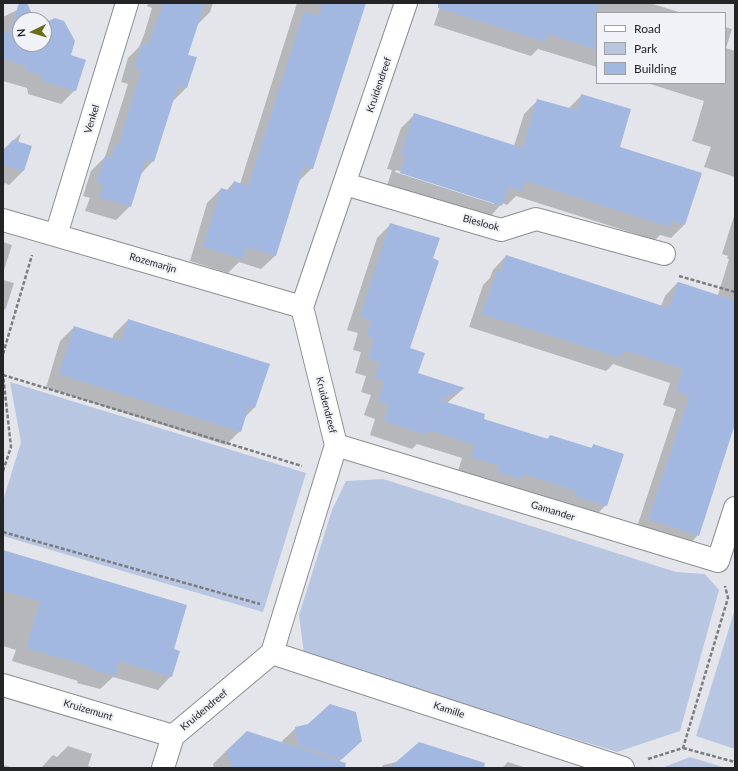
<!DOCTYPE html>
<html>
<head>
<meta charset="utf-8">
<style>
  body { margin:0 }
  #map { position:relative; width:738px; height:771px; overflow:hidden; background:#e3e5ea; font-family:Lato,sans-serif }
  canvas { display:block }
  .frame { position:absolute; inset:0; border:4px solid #232426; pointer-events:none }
  .legend { position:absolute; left:596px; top:12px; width:130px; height:72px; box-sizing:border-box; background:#f0f2f7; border:1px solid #9ea0a3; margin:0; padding:5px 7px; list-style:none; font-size:12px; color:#232426 }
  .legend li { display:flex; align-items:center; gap:8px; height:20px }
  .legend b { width:20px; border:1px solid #9ea0a3 }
  .north { position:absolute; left:12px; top:12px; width:40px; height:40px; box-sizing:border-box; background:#f0f2f7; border:1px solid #9ea0a3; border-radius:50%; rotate:265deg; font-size:11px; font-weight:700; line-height:16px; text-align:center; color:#232426 }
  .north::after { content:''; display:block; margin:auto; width:14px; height:18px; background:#676e15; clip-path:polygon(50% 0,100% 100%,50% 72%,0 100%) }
</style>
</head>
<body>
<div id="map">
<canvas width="738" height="771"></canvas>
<div class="frame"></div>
<ul class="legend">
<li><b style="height:5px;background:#fff"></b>Road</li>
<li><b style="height:11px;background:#b8c6e2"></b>Park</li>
<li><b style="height:11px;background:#a3b8e1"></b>Building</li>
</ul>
<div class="north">N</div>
</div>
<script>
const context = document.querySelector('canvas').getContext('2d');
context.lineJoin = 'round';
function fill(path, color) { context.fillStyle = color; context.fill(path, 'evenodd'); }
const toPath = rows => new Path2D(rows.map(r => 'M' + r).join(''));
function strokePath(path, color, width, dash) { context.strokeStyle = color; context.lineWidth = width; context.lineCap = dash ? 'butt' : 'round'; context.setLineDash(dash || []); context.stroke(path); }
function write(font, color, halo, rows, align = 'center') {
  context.font = font + ' Lato,sans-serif'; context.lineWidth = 4; context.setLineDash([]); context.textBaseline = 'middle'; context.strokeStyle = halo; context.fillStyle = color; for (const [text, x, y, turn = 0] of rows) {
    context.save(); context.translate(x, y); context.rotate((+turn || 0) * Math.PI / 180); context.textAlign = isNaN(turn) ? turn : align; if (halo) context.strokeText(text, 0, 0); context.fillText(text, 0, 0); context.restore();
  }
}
fill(toPath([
  [10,382,306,473,263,612,3,536,3,501,21,442],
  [383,479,676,572,705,574,719,590,680,731,617,752,304,654,299,615,332,510,346,481],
  [735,609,735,749,696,736],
  [690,757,726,768,662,768]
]), '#b8c6e2');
fill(toPath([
  [148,3,213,3,210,12,196,26,187,55,196,58,186,88,172,102,153,161,140,175,130,206,116,220,85,211,90,198,83,196,91,171,105,157,128,84,121,82,128,58,139,47,144,35,152,8,147,6],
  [297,3,365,3,312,168,298,182,275,256,261,269,239,262,228,273,190,261,207,203,221,189,226,191,234,182,240,184],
  [441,3,650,3,682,13,597,13,597,67,538,49,531,56,434,25],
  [21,8,34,20,20,20,20,44,44,44,44,25,70,56,75,90,61,104,28,94,27,88,3,81,3,17],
  [725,27,732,29,726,48,735,51,735,177,704,167,711,147,692,141,704,101,647,83,725,83],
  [582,95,619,147,684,225,671,238,660,235,655,240,516,196,507,205,502,203,488,219,387,186,392,170,387,169,401,128,415,114,514,146,524,114,538,100,568,109],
  [396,170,494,202,494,204,395,172],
  [21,133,18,143,31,147,23,171,9,185,5,183,3,188,3,151],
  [735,213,735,421,698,535,685,549,635,533,676,409,663,405,670,383,613,364,606,371,469,327,483,285,490,278,493,270,506,256,661,306,665,296,678,282,718,295,729,259,727,258,728,256,722,254],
  [391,224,432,259,409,349,417,374,463,389,447,403,483,420,546,440,550,436,590,449,594,445,606,505,592,519,458,471,462,458,417,444,412,449,370,435,375,419,364,415,371,395,361,392,366,376,355,373,361,352,353,350,358,333,347,330,377,238],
  [3,242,12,245,3,273],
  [3,280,14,283,6,308,3,311],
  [128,320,255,407,245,417,240,431,226,445,46,388,60,341,74,327,112,339,114,334],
  [3,552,173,649,171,676,158,690,113,677,100,689,77,683,78,681,12,661,16,650,3,646],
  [296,728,361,741,332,768,214,768,213,764,227,750,282,744,282,741],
  [68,746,92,754,88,766,94,768,41,768,53,755,57,757],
  [397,762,447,768,381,768,383,765],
  [508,762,526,768,502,768],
  [3,765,11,767,11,768,3,768]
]), '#0003');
fill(toPath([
  [19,3,27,3,35,20,20,20,20,44,44,44,44,23,55,18,64,21,75,41,71,55,86,60,76,91,42,81,41,75,25,70,26,66,3,59,3,31,9,33],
  [163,3,205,3,188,55,197,57,187,88,178,86,154,162,146,159,131,207,99,197,103,184,96,182,105,156,111,158,115,145,118,146,141,70,134,68,142,43,148,46],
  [322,3,366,3,313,169,304,166,276,256,247,247,243,259,203,247,221,188,231,191,234,181,248,186,304,11,318,16],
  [438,3,597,3,597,50,548,34,545,42,438,8],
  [581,94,631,109,620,147,702,173,685,225,672,221,670,227,525,181,522,191,508,187,502,206,400,173,405,156,400,155,414,113,523,148,537,99,577,110],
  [13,140,32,146,24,171,3,165,3,150],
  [390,223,440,238,433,258,439,261,410,348,425,353,418,373,465,388,440,400,485,414,484,419,548,439,550,435,592,448,593,444,624,454,607,506,575,496,576,491,524,474,522,479,497,472,499,466,471,457,475,445,429,430,427,435,384,421,389,405,378,401,384,381,374,378,380,362,368,359,374,338,366,336,371,320,360,316],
  [506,255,669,308,678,282,735,301,735,424,699,536,648,519,689,396,676,391,683,369,623,350,621,358,482,314,497,270,501,271],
  [128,319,270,364,255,408,249,406,241,432,59,374,74,326,121,341],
  [3,550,187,605,174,649,180,651,172,677,119,661,115,676,90,669,91,667,26,648,40,601,3,591],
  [330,704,356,712,362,741,342,759,299,746,295,727,308,724],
  [247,731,346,763,345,768,231,768,227,750],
  [419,742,485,763,484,768,389,768]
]), '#a3b8e1');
const minor = toPath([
  [345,184,501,230,536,219,664,254],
  [3,220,302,307],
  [56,235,127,3],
  [336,445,718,561,735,508],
  [272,653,623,768],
  [3,685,173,736],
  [163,768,173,736,272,653,336,445,302,307,406,3]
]);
strokePath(minor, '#8b8e92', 24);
strokePath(toPath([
  [679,276,735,292],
  [3,354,32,255],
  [3,375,302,466],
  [3,471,11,447,3,375],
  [3,532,260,604],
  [683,748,735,762],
  [648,759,683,748,728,598,725,586]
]), '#7b7d80', 2.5, [4, 2]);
strokePath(minor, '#fff', 22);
write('10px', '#232426', '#f0f2f7', [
  ["Kruidendreef",379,85,-71],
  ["Venkel",92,119,-73],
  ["Bieslook",481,223,15],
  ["Rozemarijn",153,263,16],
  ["Kruidendreef",326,405,76],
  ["Gamander",553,511,17],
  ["Kruizemunt",88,710,17],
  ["Kruidendreef",204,710,-40],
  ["Kamille",449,710,18]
]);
</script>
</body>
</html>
